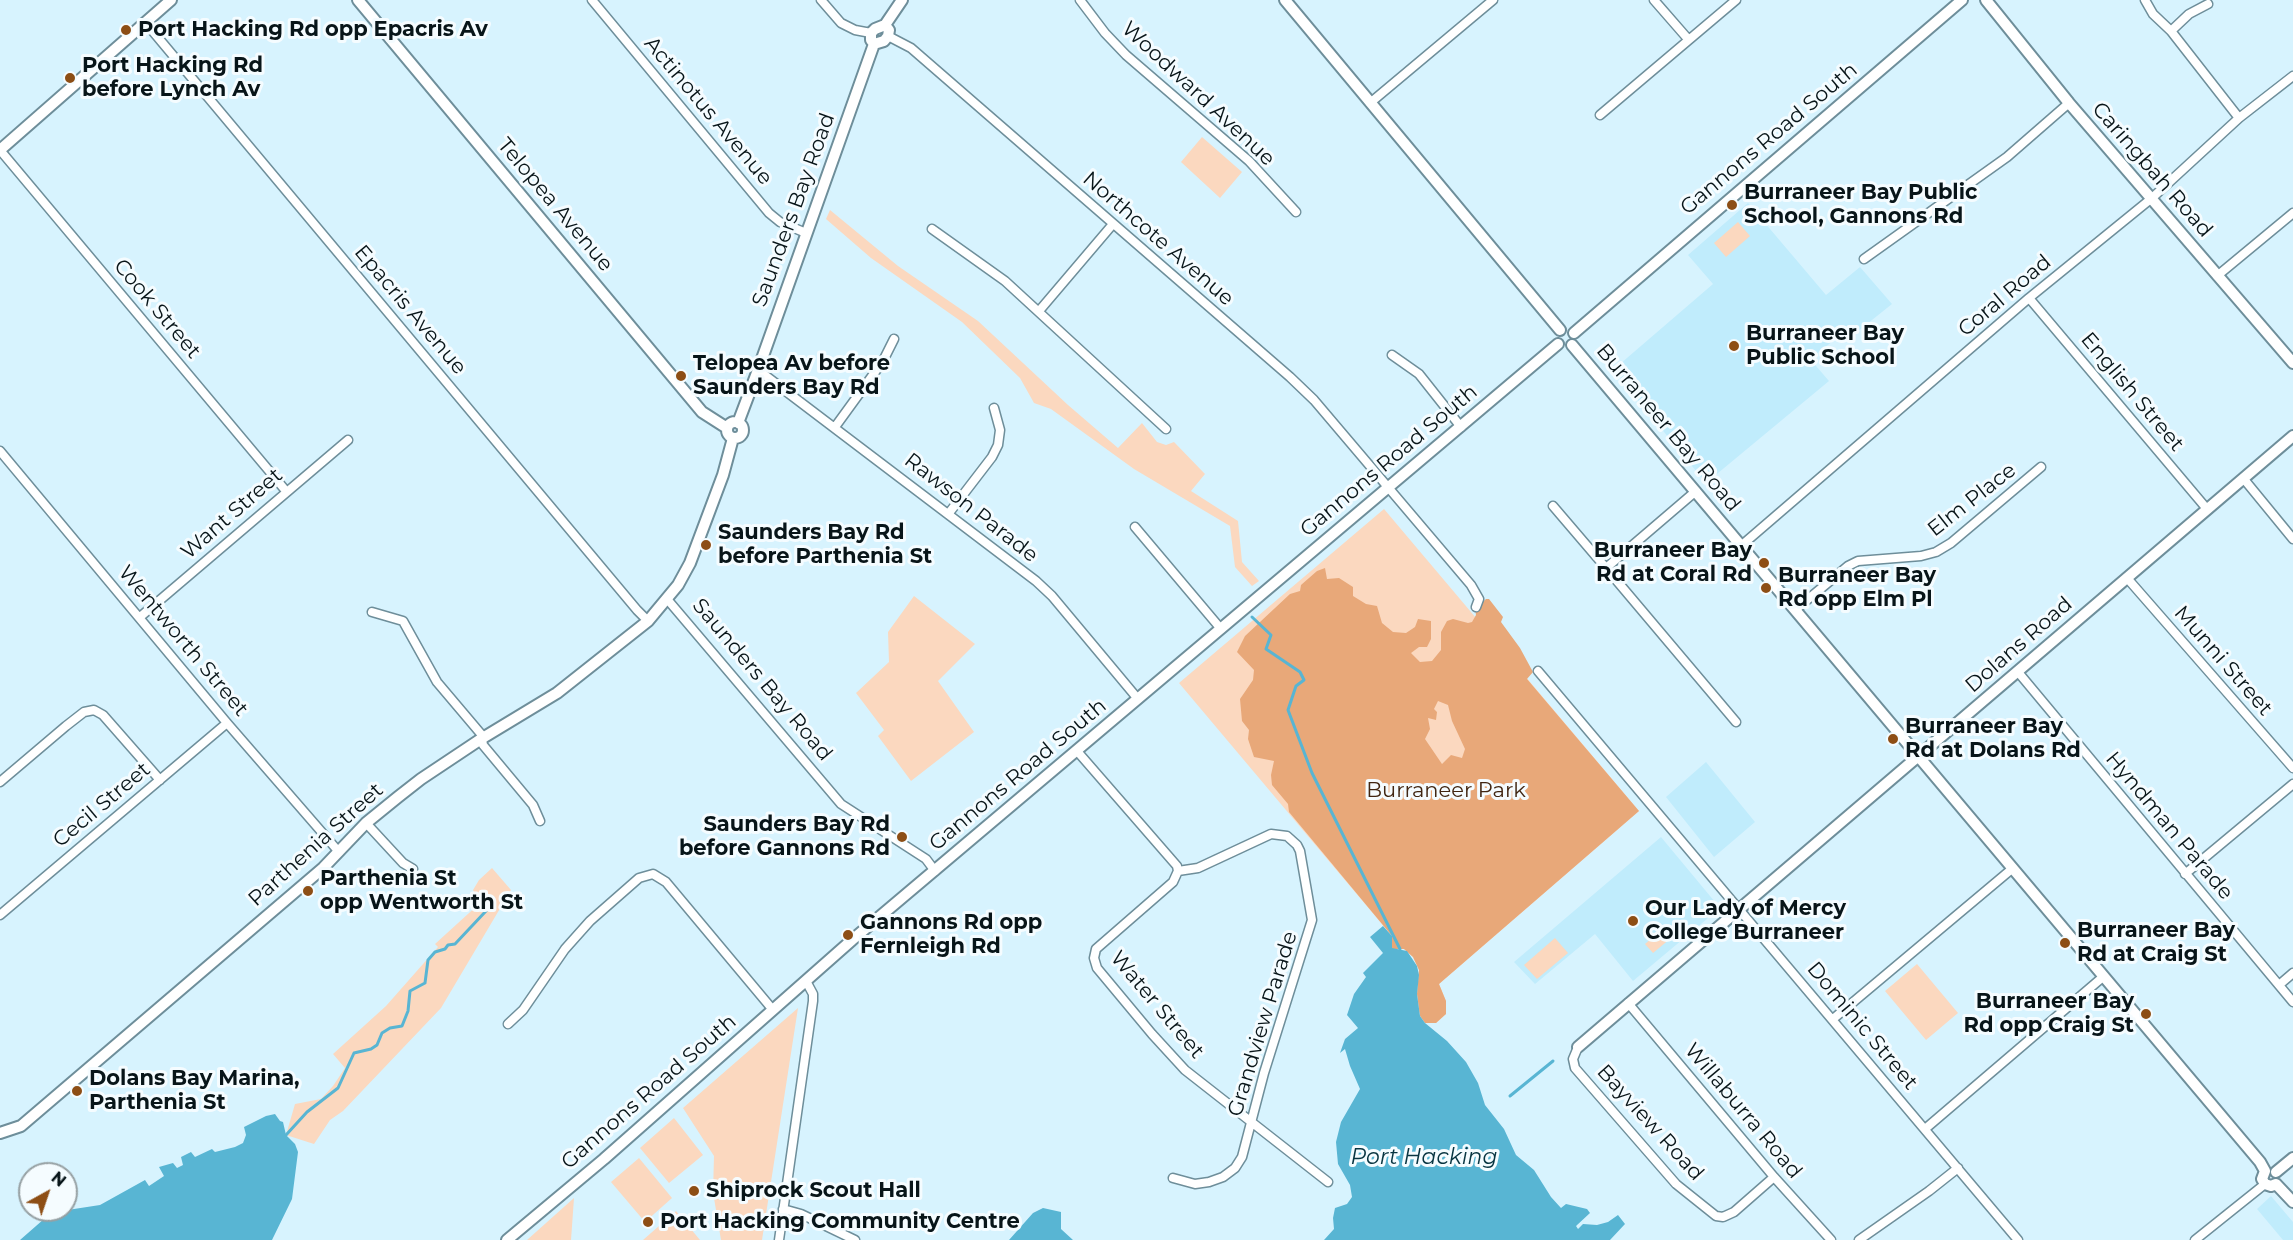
<!DOCTYPE html>
<html>
<head>
<meta charset="utf-8">
<style>
  body { margin:0 }
  #map { position:relative; width:2293px; height:1240px; overflow:hidden; background:#d7f3fe; font-family:Montserrat,sans-serif }
  canvas { display:block }
  .north { position:absolute; left:18px; top:1162px; width:60px; height:60px; box-sizing:border-box; background:#f5fcff; border:2px solid #96a0a3; border-radius:50%; rotate:40deg; font-size:16px; font-weight:700; line-height:24px; text-align:center; color:#081519 }
  .north::after { content:''; display:block; margin:auto; width:21px; height:27px; background:#8d4e15; clip-path:polygon(50% 0,100% 100%,50% 72%,0 100%) }
</style>
</head>
<body>
<div id="map">
<canvas width="2293" height="1240"></canvas>
<div class="north">N</div>
</div>
<script>
const context = document.querySelector('canvas').getContext('2d');
context.lineJoin = 'round';
function fill(path, color) { context.fillStyle = color; context.fill(path, 'evenodd'); }
const toPath = rows => new Path2D(rows.map(r => 'M' + r).join(''));
function strokePath(path, color, width, dash) { context.strokeStyle = color; context.lineWidth = width; context.lineCap = dash ? 'butt' : 'round'; context.setLineDash(dash || []); context.stroke(path); }
function write(font, color, halo, rows, align = 'center') {
  context.font = font + ' Montserrat,sans-serif'; context.lineWidth = 6; context.setLineDash([]); context.textBaseline = 'middle'; context.strokeStyle = halo; context.fillStyle = color; for (const [text, x, y, turn = 0] of rows) {
    context.save(); context.translate(x, y); context.rotate((+turn || 0) * Math.PI / 180); context.textAlign = isNaN(turn) ? turn : align; if (halo) context.strokeText(text, 0, 0); context.fillText(text, 0, 0); context.restore();
  }
}
fill(toPath([
  [1748,203,1826,295,1860,267,1892,304,1857,332,1847,330,1810,359,1829,381,1706,483,1613,370,1713,284,1688,255],
  [1706,762,1755,822,1714,857,1666,797],
  [1661,837,1720,908,1633,981,1595,934,1535,984,1514,962],
  [2271,1196,2293,1222,2293,1240,2283,1240,2257,1209]
]), '#c0ecfc');
fill(toPath([
  [1202,137,1242,172,1220,198,1181,162],
  [830,210,898,266,978,321,1068,405,1118,448,1142,423,1157,442,1166,445,1174,442,1205,474,1191,491,1238,521,1242,562,1259,581,1252,586,1235,567,1230,526,1134,469,1051,409,1034,403,1020,378,962,322,871,258,826,219],
  [1738,222,1750,236,1726,257,1714,243],
  [1384,509,1639,811,1439,984,1446,1001,1446,1014,1436,1023,1419,1012,1417,989,1419,970,1413,957,1404,949,1392,949,1392,936,1179,683],
  [914,596,975,644,938,681,974,732,911,781,878,736,884,730,856,693,889,662,888,632],
  [492,868,511,890,441,1008,343,1111,330,1120,314,1144,286,1135,295,1104,321,1099,333,1086,345,1068,333,1054,386,1006,438,947,435,944,480,903,473,890,479,880],
  [1663,929,1671,938,1653,953,1645,944],
  [1555,938,1568,953,1537,979,1524,965],
  [1917,964,1958,1013,1926,1040,1885,991],
  [798,1008,762,1240,721,1240,713,1192,714,1156,683,1108],
  [674,1118,703,1155,669,1183,640,1148],
  [639,1158,672,1198,645,1222,611,1182],
  [574,1198,571,1240,527,1240],
  [676,1211,700,1240,643,1240]
]), '#fbd8bf');
fill(toPath([
  [1325,568,1327,579,1339,578,1353,587,1353,596,1366,604,1377,606,1382,623,1393,632,1406,633,1415,627,1418,619,1431,621,1431,639,1427,647,1419,647,1411,653,1420,662,1432,661,1441,650,1441,632,1447,621,1453,619,1468,623,1472,622,1476,615,1475,609,1486,599,1489,599,1503,617,1501,622,1520,648,1533,672,1527,679,1639,811,1439,984,1446,1001,1446,1014,1436,1023,1425,1023,1420,1016,1417,994,1419,970,1413,957,1404,949,1392,949,1392,936,1289,812,1288,804,1272,785,1271,775,1274,761,1254,757,1248,739,1249,730,1242,721,1240,699,1253,680,1254,670,1237,652,1245,636,1290,594,1300,591,1301,585,1317,571],
  [1438,701,1448,705,1452,721,1465,749,1462,758,1451,755,1442,764,1425,739,1430,729,1428,718,1436,720,1437,712,1434,709]
]), '#e8a879');
fill(toPath([
  [1383,926,1392,936,1392,948,1407,951,1417,966,1419,975,1417,994,1420,1016,1425,1023,1447,1041,1466,1062,1478,1083,1485,1105,1504,1129,1516,1155,1534,1170,1551,1197,1561,1208,1566,1204,1587,1209,1590,1213,1576,1226,1578,1229,1583,1224,1597,1225,1608,1222,1618,1215,1625,1224,1610,1240,1324,1240,1334,1229,1333,1218,1335,1208,1347,1204,1352,1197,1350,1185,1338,1164,1336,1142,1341,1122,1360,1089,1350,1066,1345,1049,1340,1053,1345,1039,1358,1028,1347,1015,1354,994,1366,977,1363,973,1383,953,1370,937],
  [275,1114,280,1121,283,1122,286,1135,295,1144,298,1152,292,1199,272,1240,20,1240,44,1219,61,1211,100,1205,145,1180,149,1186,164,1176,159,1167,173,1163,177,1168,183,1165,181,1157,191,1152,195,1157,212,1149,215,1152,235,1147,243,1143,246,1135,244,1127,266,1116],
  [1043,1208,1061,1212,1061,1229,1073,1240,1009,1240,1033,1213]
]), '#58b5d3');
strokePath(toPath([
  [1252,617,1271,635,1266,649,1300,672,1304,680,1296,686,1288,710,1312,773,1400,949],
  [1510,1096,1553,1061],
  [286,1135,307,1112,338,1088,354,1053,371,1049,377,1045,382,1033,390,1028,402,1026,408,1011,410,991,425,983,428,960,435,952,445,949,448,945,455,944,486,911,487,905,483,897]
]), '#58b5d3', 3);
const minor = toPath([
  [592,0,769,213,780,222,806,233],
  [821,0,841,23,855,30,871,33],
  [1080,0,1105,33,1126,55,1249,161,1296,212],
  [1654,0,1688,39],
  [2145,0,2153,14,2171,31,2239,118],
  [145,22,637,610,648,621],
  [2171,31,2189,14,2208,4],
  [888,36,911,48,1290,377,1314,400,1471,585,1479,599,1476,607],
  [1370,103,1493,0],
  [1600,115,1736,0],
  [0,150,286,491],
  [932,229,1005,281,1166,429],
  [1864,259,2007,157,2069,103],
  [2217,276,2293,213],
  [2029,298,2207,509],
  [1039,311,1113,224],
  [1392,355,1419,374,1461,427],
  [758,370,1036,581,1052,596,1138,699],
  [835,427,883,361,894,339],
  [0,451,227,723,339,852],
  [2243,478,2293,539],
  [1696,491,1606,568,1736,722],
  [1553,506,1606,568],
  [949,513,992,457,998,445,1000,430,994,408],
  [1135,527,1221,629],
  [1742,545,2029,298,2152,198,2239,118,2293,76],
  [2127,578,2293,768],
  [667,599,841,804,926,859,935,871],
  [1795,610,1848,566,1858,561,1921,556,1936,552,1951,543,2041,467],
  [372,612,403,621,437,682,481,734,483,745,533,805,540,821],
  [140,617,348,440],
  [1538,671,2018,1240],
  [2018,672,2293,1002],
  [1077,751,1177,866,1178,871,1173,882,1096,949,1094,958,1097,968,1152,1034,1185,1070,1328,1182],
  [0,782,66,726,84,712,94,710,103,715,160,780],
  [366,823,403,863,413,869],
  [2185,874,2293,784],
  [0,915,227,723],
  [2279,985,2293,973],
  [1628,1003,1774,1177,1831,1240],
  [1833,1019,2013,868],
  [508,1024,523,1010,565,949,590,921,639,878,653,874,666,882,773,1010],
  [1578,1047,1573,1059,1575,1068,1676,1184,1716,1216,1723,1217,1734,1212,1774,1177],
  [1925,1129,2104,976],
  [1173,1178,1195,1184,1209,1182,1223,1177,1235,1168,1242,1157,1264,1073,1312,920,1300,851,1297,845,1287,836,1271,834,1198,868,1178,871],
  [783,1209,801,1214,855,1240],
  [779,1240,813,1001,813,994,806,981],
  [1859,1240,1929,1191,1958,1168],
  [2195,1240,2265,1184]
]);
const tertiary = toPath([
  [358,0,702,412,727,428],
  [1285,0,1560,330],
  [1986,0,2069,103,2293,363],
  [885,25,889,30,888,36,884,41,874,44,871,40,871,33,875,29,885,25],
  [885,25,902,0],
  [0,150,171,0],
  [1574,333,1962,0],
  [1572,345,2260,1162,2265,1171],
  '727 430a8 8 0 1 1 16 0a8 8 0 1 1-16 0Z',
  [738,423,758,370,874,44],
  [1578,1047,2293,436],
  [0,1133,21,1126,323,868,366,823,398,797,421,779,481,739,557,693,648,621,678,585,690,563,723,475,733,438],
  [2265,1171,2262,1179,2265,1184,2271,1186,2276,1184],
  [2276,1172,2293,1158],
  [2276,1184,2293,1202],
  [507,1240,604,1159,852,940,1558,344]
]);
strokePath(minor, '#6e8e9a', 11);
strokePath(tertiary, '#6e8e9a', 14);
strokePath(minor, '#fff', 8);
strokePath(tertiary, '#fff', 10);
for (const [x, y, r, color] of [
  [126,30,6,"#8d4e15"],
  [70,78,6,"#8d4e15"],
  [1732,205,6,"#8d4e15"],
  [1734,346,6,"#8d4e15"],
  [681,376,6,"#8d4e15"],
  [706,545,6,"#8d4e15"],
  [1764,563,6,"#8d4e15"],
  [1766,588,6,"#8d4e15"],
  [1893,739,6,"#8d4e15"],
  [902,837,6,"#8d4e15"],
  [308,891,6,"#8d4e15"],
  [1633,921,6,"#8d4e15"],
  [848,935,6,"#8d4e15"],
  [2065,943,6,"#8d4e15"],
  [2146,1014,6,"#8d4e15"],
  [77,1091,6,"#8d4e15"],
  [694,1191,6,"#8d4e15"],
  [648,1222,6,"#8d4e15"]
]) { const dot = new Path2D(); dot.arc(x, y, r, 0, 2 * Math.PI); context.fillStyle = color; context.fill(dot); strokePath(dot, '#f5fcff', 2); }
write('bold 21px', '#081519', '#f5fcff', [
  ["Port Hacking Rd opp Epacris Av",138,30],
  ["Port Hacking Rd",82,66],
  ["before Lynch Av",82,90],
  ["Burraneer Bay Public",1744,193],
  ["School, Gannons Rd",1744,217],
  ["Burraneer Bay",1746,334],
  ["Public School",1746,358],
  ["Telopea Av before",693,364],
  ["Saunders Bay Rd",693,388],
  ["Saunders Bay Rd",718,533],
  ["before Parthenia St",718,557],
  ["Burraneer Bay",1752,551,"right"],
  ["Rd at Coral Rd",1752,575,"right"],
  ["Burraneer Bay",1778,576],
  ["Rd opp Elm Pl",1778,600],
  ["Burraneer Bay",1905,727],
  ["Rd at Dolans Rd",1905,751],
  ["Saunders Bay Rd",890,825,"right"],
  ["before Gannons Rd",890,849,"right"],
  ["Parthenia St",320,879],
  ["opp Wentworth St",320,903],
  ["Our Lady of Mercy",1645,909],
  ["College Burraneer",1645,933],
  ["Gannons Rd opp",860,923],
  ["Fernleigh Rd",860,947],
  ["Burraneer Bay",2077,931],
  ["Rd at Craig St",2077,955],
  ["Burraneer Bay",2134,1002,"right"],
  ["Rd opp Craig St",2134,1026,"right"],
  ["Dolans Bay Marina,",89,1079],
  ["Parthenia St",89,1103],
  ["Shiprock Scout Hall",706,1191],
  ["Port Hacking Community Centre",660,1222]
], 'left');
write('21px', '#081519', '#f5fcff', [
  ["Woodward Avenue",1198,94,43],
  ["Actinotus Avenue",708,111,50],
  ["Gannons Road South",1769,139,-40],
  ["Caringbah Road",2152,170,49],
  ["Telopea Avenue",555,205,50],
  ["Saunders Bay Road",794,210,-70],
  ["Northcote Avenue",1158,239,41],
  ["Coral Road",2005,296,-40],
  ["Cook Street",157,309,50],
  ["Epacris Avenue",410,310,50],
  ["English Street",2132,392,50],
  ["Burraneer Bay Road",1668,428,50],
  ["Gannons Road South",1389,461,-40],
  ["Elm Place",1972,500,-38],
  ["Rawson Parade",971,508,38],
  ["Want Street",232,514,-41],
  ["Wentworth Street",183,641,50],
  ["Dolans Road",2019,645,-41],
  ["Munni Street",2223,661,49],
  ["Saunders Bay Road",762,680,50],
  ["Gannons Road South",1018,775,-40],
  ["Cecil Street",102,805,-40],
  ["Hyndman Parade",2169,826,50],
  ["Parthenia Street",316,845,-42],
  ["Water Street",1157,1005,50],
  ["Grandview Parade",1263,1024,-73],
  ["Dominic Street",1862,1026,50],
  ["Gannons Road South",649,1092,-41],
  ["Willaburra Road",1743,1111,50],
  ["Bayview Road",1650,1123,48]
]);
write('21px', '#412612', '#f5fcff', [
  ["Burraneer Park",1446,791]
]);
write('italic 22px', '#083542', '#f5fcff', [
  ["Port Hacking",1424,1158]
]);
</script>
</body>
</html>
